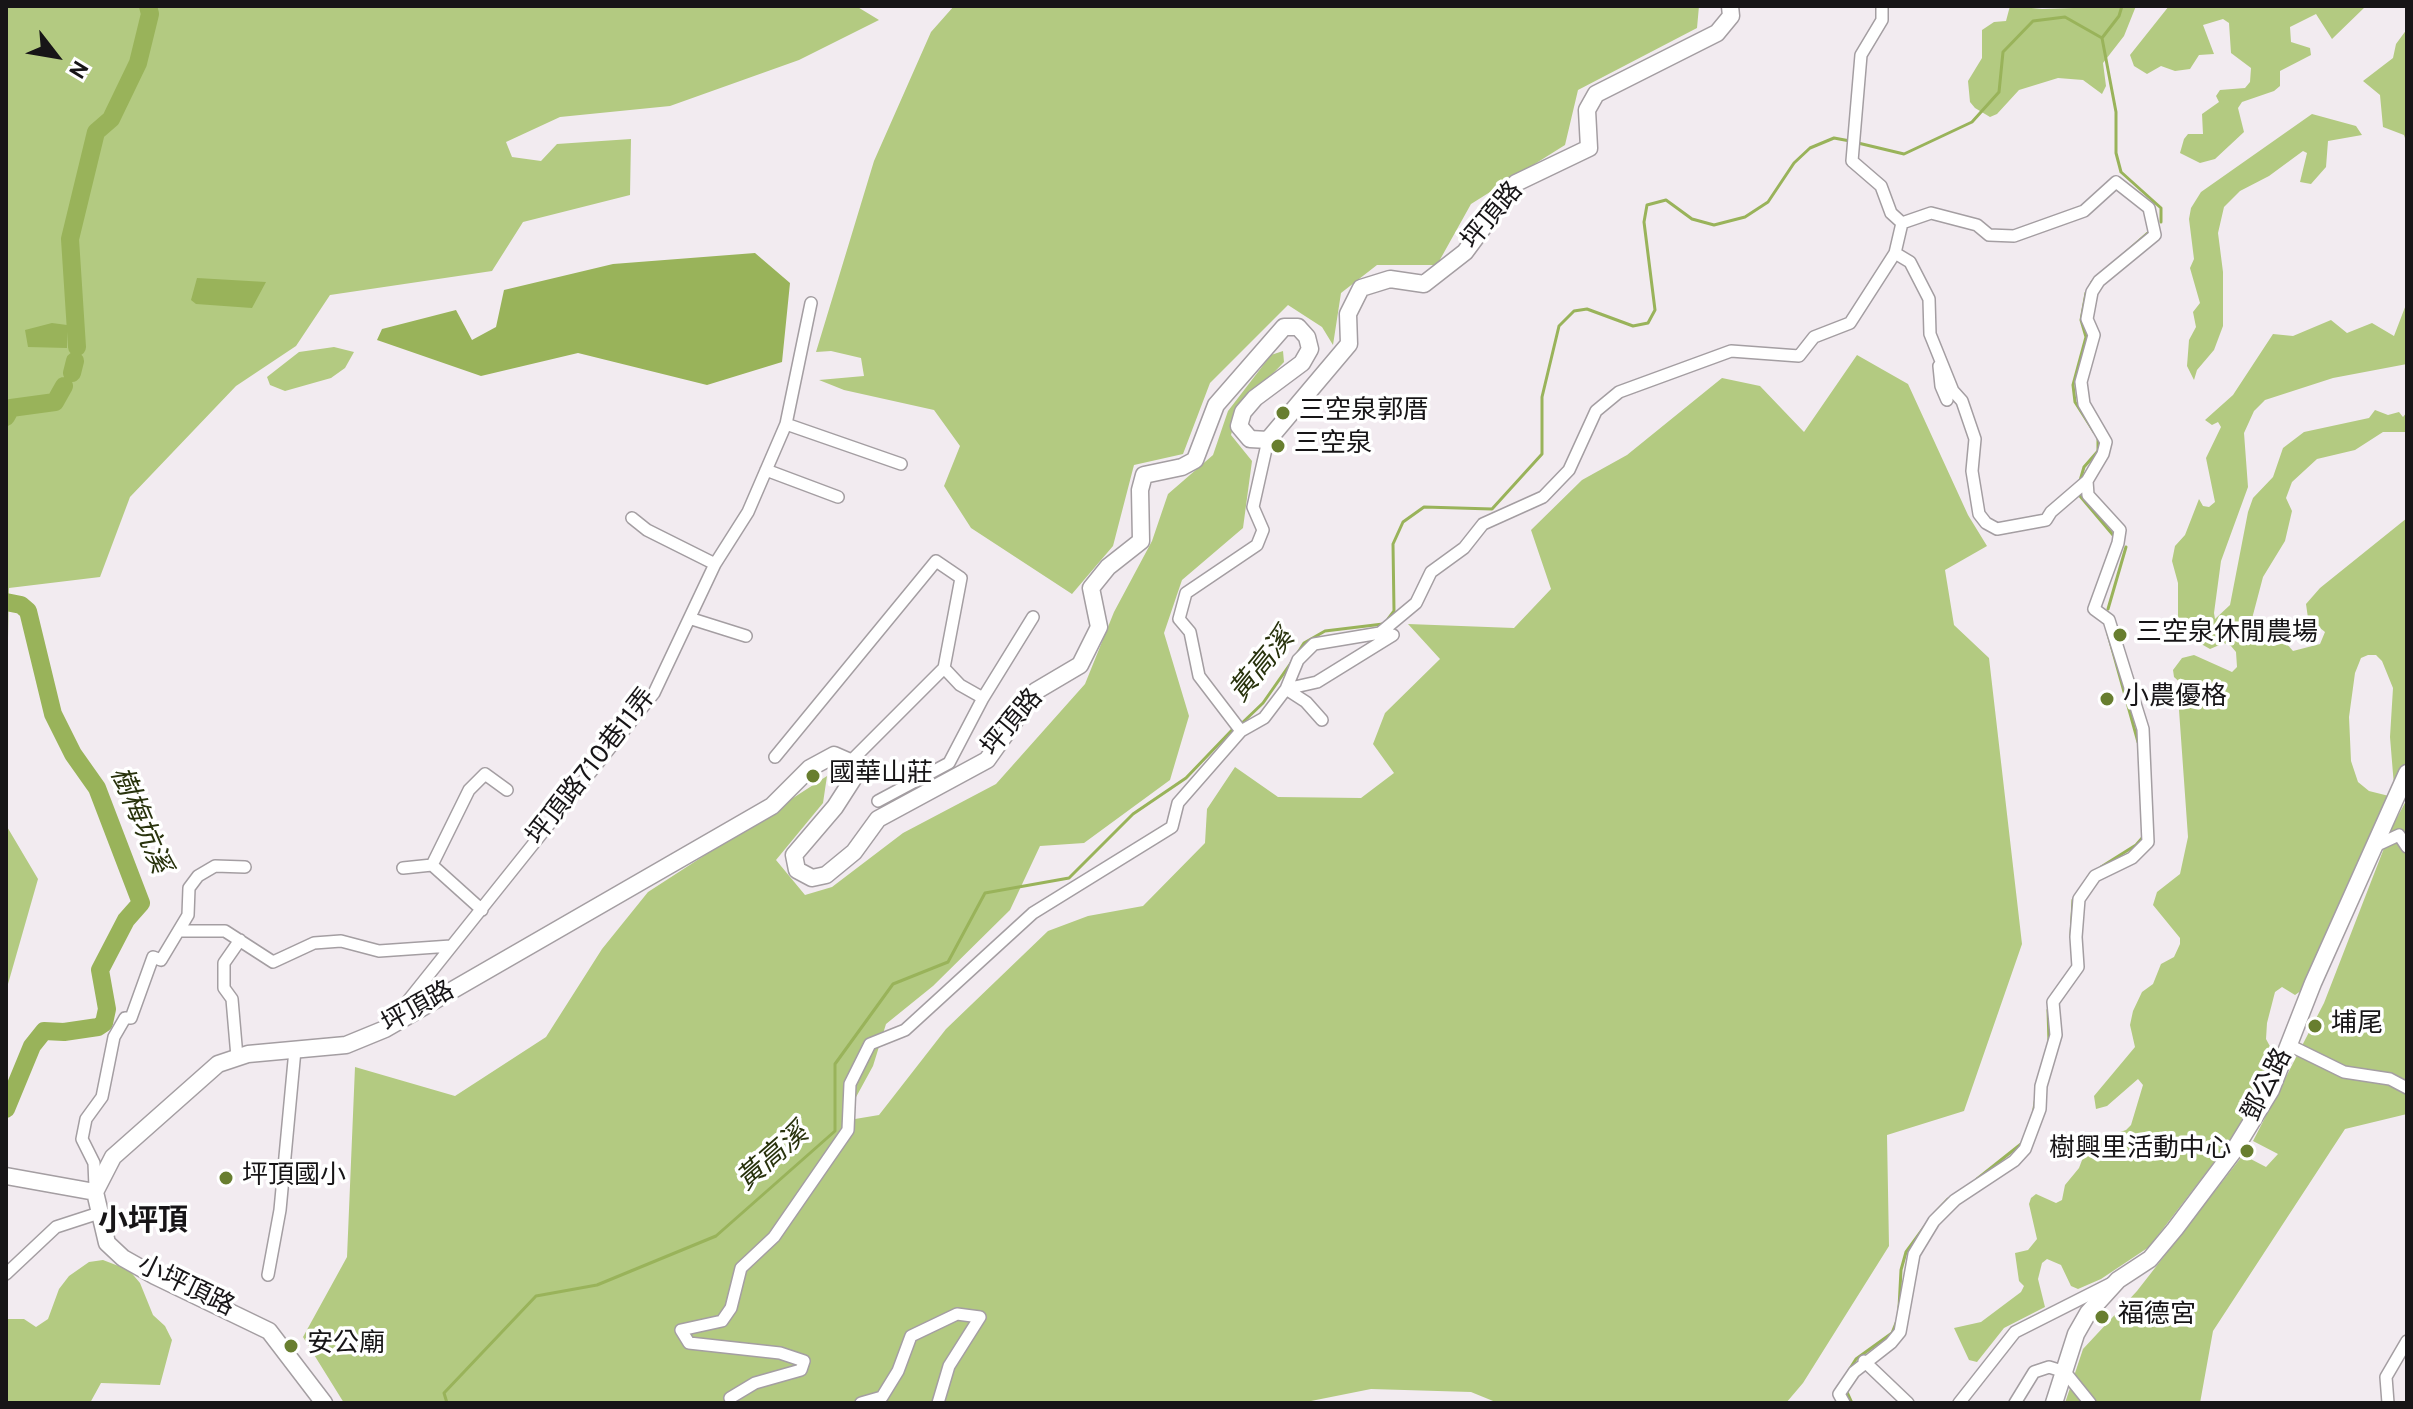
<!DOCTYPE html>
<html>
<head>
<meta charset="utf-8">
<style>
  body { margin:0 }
  #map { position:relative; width:2413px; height:1409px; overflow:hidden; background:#f2ebf0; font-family:Overpass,sans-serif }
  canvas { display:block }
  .frame { position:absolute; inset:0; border:8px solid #171517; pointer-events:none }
  .north { position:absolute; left:16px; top:16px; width:80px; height:80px; -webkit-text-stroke:6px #fff; paint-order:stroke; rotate:121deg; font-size:22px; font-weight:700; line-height:32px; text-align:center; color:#171517 }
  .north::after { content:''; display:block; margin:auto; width:28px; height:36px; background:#171517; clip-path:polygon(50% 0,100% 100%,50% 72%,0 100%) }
</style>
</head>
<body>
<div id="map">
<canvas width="2413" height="1409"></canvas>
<div class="frame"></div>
<div class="north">N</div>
</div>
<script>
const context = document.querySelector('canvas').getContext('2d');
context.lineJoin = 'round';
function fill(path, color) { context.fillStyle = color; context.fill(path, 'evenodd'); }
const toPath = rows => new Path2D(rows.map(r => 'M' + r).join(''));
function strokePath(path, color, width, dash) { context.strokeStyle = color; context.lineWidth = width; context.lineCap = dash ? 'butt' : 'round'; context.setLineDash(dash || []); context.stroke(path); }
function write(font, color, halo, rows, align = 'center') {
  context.font = font + ' Overpass,"Noto Sans TC",sans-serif'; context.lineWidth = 7; context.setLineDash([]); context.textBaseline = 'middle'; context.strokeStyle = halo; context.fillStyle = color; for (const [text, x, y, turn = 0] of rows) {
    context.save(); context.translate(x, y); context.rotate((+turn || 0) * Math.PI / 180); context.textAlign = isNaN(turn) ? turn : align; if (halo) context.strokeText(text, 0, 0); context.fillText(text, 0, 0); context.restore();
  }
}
fill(toPath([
  [6,6,856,6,879,20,799,60,670,106,560,117,506,142,512,157,541,161,557,144,631,139,630,195,523,222,492,271,330,295,296,346,236,386,130,497,100,577,9,588,6,738],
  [954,6,1699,6,1697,28,1578,90,1565,145,1471,204,1437,265,1377,265,1341,293,1333,345,1322,327,1288,305,1210,383,1183,454,1134,465,1113,546,1072,594,971,528,944,486,960,446,934,410,844,390,819,380,864,376,861,358,831,351,816,352,874,161,931,32],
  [2010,6,2042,9,2136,6,2124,36,2103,63,2106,86,2102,94,2083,80,2058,78,2019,90,1997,114,1990,117,1975,108,1970,102,1968,81,1982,58,1982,30,1994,22,2006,21],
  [2169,6,2366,6,2332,39,2316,14,2290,27,2291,42,2310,48,2311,55,2280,71,2280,86,2274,91,2242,102,2238,108,2244,132,2215,159,2200,163,2180,153,2184,139,2188,134,2203,134,2202,114,2219,102,2216,96,2220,90,2245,88,2250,82,2251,68,2231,53,2229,23,2223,19,2203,25,2214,54,2199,55,2190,69,2175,71,2161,66,2147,74,2134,66,2130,55],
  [2407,29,2407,144,2404,135,2383,127,2380,95,2363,81,2393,58,2396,44],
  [2312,114,2356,126,2362,135,2328,141,2326,167,2311,184,2300,182,2307,153,2303,151,2269,176,2240,191,2224,207,2218,233,2223,272,2223,326,2214,350,2197,370,2194,380,2187,366,2189,340,2196,327,2193,312,2200,303,2190,268,2194,259,2189,219,2191,208,2201,192],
  [2407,302,2407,364,2333,378,2265,400,2254,411,2244,433,2248,487,2221,561,2214,613,2215,619,2230,605,2248,512,2253,498,2273,477,2283,448,2304,432,2369,418,2375,410,2388,415,2399,412,2403,417,2407,412,2407,432,2383,432,2355,450,2317,459,2292,482,2286,498,2292,511,2285,541,2263,577,2249,630,2259,638,2279,635,2293,651,2320,644,2325,632,2308,618,2306,604,2320,588,2407,518,2407,766,2394,786,2390,737,2393,688,2382,661,2376,655,2368,655,2361,658,2355,673,2349,717,2351,761,2358,782,2369,791,2389,796,2305,988,2295,995,2282,987,2275,992,2267,1023,2266,1039,2279,1063,2245,1122,2149,1247,2101,1279,2078,1289,2071,1286,2061,1265,2047,1259,2042,1263,2038,1279,2045,1307,2004,1328,1977,1362,1969,1360,1954,1328,1981,1322,2021,1292,2024,1286,2019,1281,2015,1253,2028,1250,2037,1239,2029,1204,2031,1198,2036,1194,2056,1203,2062,1200,2065,1185,2079,1168,2087,1147,2093,1141,2126,1130,2131,1125,2143,1085,2138,1079,2107,1106,2096,1109,2094,1096,2135,1047,2130,1025,2133,1011,2142,992,2153,984,2161,964,2174,957,2180,944,2180,938,2153,905,2157,892,2180,874,2188,837,2179,710,2185,687,2174,677,2173,670,2182,658,2194,655,2232,672,2237,667,2236,652,2231,646,2224,643,2210,649,2189,637,2178,618,2178,583,2172,561,2175,546,2185,535,2199,499,2203,506,2209,507,2215,502,2206,458,2221,427,2218,422,2212,425,2205,420,2233,395,2273,334,2293,336,2331,320,2347,333,2372,323,2394,336],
  [334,347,354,352,345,368,331,378,285,391,270,385,267,377,299,352],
  [1283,351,1284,362,1238,410,1231,435,1252,461,1243,528,1182,580,1164,633,1189,716,1170,780,1084,843,1040,846,1010,910,933,986,886,1024,873,1066,843,1121,879,1115,946,1029,1048,931,1088,916,1143,906,1205,843,1207,809,1235,767,1278,797,1361,798,1394,773,1373,744,1385,713,1440,659,1408,624,1514,628,1551,589,1531,530,1582,480,1627,455,1722,378,1760,386,1804,432,1857,355,1908,384,1968,515,1987,546,1945,570,1954,625,1989,658,2022,944,1964,1111,1887,1135,1889,1246,1803,1383,1786,1403,1498,1403,1471,1392,1371,1389,1301,1403,344,1403,303,1337,347,1257,355,1067,455,1096,546,1037,602,949,648,892,827,776,823,803,776,860,805,895,832,887,903,833,996,784,1085,684,1114,612,1152,541,1168,494,1213,455,1228,411,1271,355],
  [2407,799,2407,1114,2345,1129,2213,1331,2200,1403,2065,1403,2083,1349,2137,1291,2243,1155,2266,1167,2278,1154,2253,1141,2324,1003,2393,825],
  [6,825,38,879,6,991],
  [103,1260,129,1270,140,1283,153,1315,165,1326,172,1340,160,1385,101,1383,90,1403,6,1403,6,1319,24,1319,36,1327,48,1319,59,1289,69,1276,89,1262]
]), '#b3ca81');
fill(toPath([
  [755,253,790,283,782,362,707,385,578,353,481,376,377,340,382,329,456,310,472,340,496,327,504,290,613,264],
  [197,278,266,282,252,308,196,304,191,300],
  [52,323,67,325,67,348,28,347,25,330]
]), '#99b35a');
strokePath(toPath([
  [2102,38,2116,112,2116,153,2121,172,2161,208,2161,222],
  [2102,38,2119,16,2122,6],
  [1858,143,1904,154,1972,122,1999,92,2003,52,2033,21,2065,17,2102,38],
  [2092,282,2148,233],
  [2086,293,2081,320,2086,337,2073,385,2075,402,2094,432],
  [2079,484,2084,467,2098,451,2098,438],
  [2080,491,2080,496,2113,535],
  [2108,609,2126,547],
  [1388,619,1394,611,1393,544,1403,522,1424,507,1492,509,1542,454,1542,397,1559,326,1574,311,1587,309,1633,326,1648,323,1655,310,1644,222,1647,205,1666,200,1692,219,1714,225,1745,217,1768,202,1794,163,1810,148,1834,138,1850,141],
  [2108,634,2138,742],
  [1297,654,1304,643,1325,631,1383,624],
  [1240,725,1263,703,1293,660],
  [2101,867,2136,845,2143,837],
  [2071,935,2073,900,2091,873],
  [2048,1010,2049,1042],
  [2033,1115,2040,1072],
  [1977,1179,2021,1144],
  [1931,1217,1948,1199],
  [1899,1308,1901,1270,1906,1252,1925,1226],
  [1849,1370,1856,1359,1892,1333,1896,1323],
  [1847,1392,1852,1403],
  [447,1403,444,1393,536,1296,597,1285,716,1236,835,1131,835,1064,893,984,948,962,985,893,1069,878,1133,814,1186,778,1233,729]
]), '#99b35a', 3);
strokePath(toPath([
  [77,347,70,239,96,132,111,119,138,63,150,14,148,6],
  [72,373,75,361],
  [6,417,11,408,55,402,64,386],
  [6,602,21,605,28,611,53,714,73,754,97,788,141,903,126,920,100,970,107,1009,104,1023,98,1027,64,1032,44,1031,32,1046,6,1109]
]), '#99b35a', 18);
const street = toPath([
  [1882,6,1882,20,1861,55,1852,161,1881,186,1891,213,1902,223],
  [1895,253,1910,262,1929,299,1930,334,1953,391,1962,401,1975,439,1972,471,1979,514,1986,523,1997,529,2046,520,2051,512,2087,481],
  [1939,366,1941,386,1947,400],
  [786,424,901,464],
  [766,470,838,497],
  [632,518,647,530,715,564],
  [692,619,746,636],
  [983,698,1033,617],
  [1322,720,1306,702,1286,689,1317,682,1393,635],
  [1241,731,1199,676,1190,632,1179,619,1186,593,1257,545,1263,530,1253,507,1268,440],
  [775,757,936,561,961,578,944,668,960,685,983,698,949,763,878,801],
  [850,762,944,668],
  [2373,847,2399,835,2407,847],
  [403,868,432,865],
  [482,910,432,865,469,790,485,774,507,790],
  [179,931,225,931,273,962,314,943,341,941,379,951,451,946],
  [391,1022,654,693,715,564,748,512,786,424,811,303],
  [2291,1046,2344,1072,2390,1079,2407,1088],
  [237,1057,232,999,224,988,224,963,240,940],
  [95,1187,94,1163,82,1139,86,1119,102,1097,114,1037,125,1018,131,1018,153,957,161,960,188,915,189,888,198,876,215,866,245,867],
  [6,1274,56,1227,99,1213],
  [268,1275,280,1210,295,1050],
  [1864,1361,1908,1403],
  [730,1398,755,1383,801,1370,804,1361,780,1353,689,1343,681,1330,722,1321,731,1308,741,1268,774,1237,848,1130,850,1084,870,1044,905,1030,1033,913,1172,827,1178,803,1241,731,1264,718,1286,689,1298,660,1314,644,1380,633,1416,603,1431,572,1464,548,1483,524,1543,497,1569,470,1596,411,1619,392,1731,351,1799,356,1814,337,1850,323,1895,253,1902,223,1931,213,1977,225,1989,235,2014,236,2084,211,2116,182,2149,208,2155,235,2099,281,2092,292,2087,319,2094,335,2081,382,2084,404,2106,442,2103,454,2087,481,2088,495,2120,530,2118,543,2094,609,2109,620,2143,729,2148,842,2132,858,2095,876,2079,899,2076,937,2078,967,2053,1002,2056,1035,2041,1086,2040,1109,2025,1149,2014,1161,1955,1200,1934,1221,1914,1254,1900,1332,1891,1343,1854,1372,1839,1394,1844,1403],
  [861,1403,882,1397,898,1371,911,1336,957,1314,980,1317,949,1366,938,1403],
  [1959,1403,2015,1332,2112,1283],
  [2015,1403,2034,1372,2049,1367,2065,1372,2090,1403],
  [2388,1403,2386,1377,2407,1341]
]);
const secondary = toPath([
  [6,1176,95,1192],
  [95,1192,113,1157,218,1064,248,1054,346,1045,385,1029,772,806,810,768,834,755,850,762,853,779,835,807,794,855,797,870,812,878,826,875,854,852,878,819,987,760,1036,691,1080,665,1099,627,1091,588,1108,567,1141,541,1140,490,1144,475,1182,467,1195,460,1216,405,1284,327,1298,327,1307,337,1310,349,1302,363,1255,398,1243,412,1239,426,1250,439,1268,440,1349,344,1348,314,1361,288,1390,279,1424,284,1465,252,1516,183,1589,148,1587,110,1596,94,1717,33,1731,16,1730,6],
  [95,1192,107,1243,123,1258,155,1276,269,1331,324,1403],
  [2054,1403,2076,1334,2088,1313,2118,1280,2150,1259,2175,1229,2233,1152,2271,1090,2313,983,2407,773]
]);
strokePath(street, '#a49ea2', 14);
strokePath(secondary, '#a49ea2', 19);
strokePath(street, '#fff', 11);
strokePath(secondary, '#fff', 16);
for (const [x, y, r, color] of [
  [1283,413,8,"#687e2f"],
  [1278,446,8,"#687e2f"],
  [2120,635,8,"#687e2f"],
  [2107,699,8,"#687e2f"],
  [813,776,8,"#687e2f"],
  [2315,1026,8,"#687e2f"],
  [2247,1151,8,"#687e2f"],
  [226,1178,8,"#687e2f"],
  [2102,1317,8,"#687e2f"],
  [291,1346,8,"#687e2f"]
]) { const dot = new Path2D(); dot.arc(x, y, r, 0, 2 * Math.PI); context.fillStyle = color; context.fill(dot); strokePath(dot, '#fff', 3); }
write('26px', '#171517', '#fff', [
  ["坪頂路",1494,217,-50],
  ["坪頂路",1014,724,-50],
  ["坪頂路710巷11弄",593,768,-52],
  ["坪頂路",419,1009,-29],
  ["鄧公路",2269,1086,-63],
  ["小坪頂路",185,1288,26]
]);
write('26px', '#171517', '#fff', [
  ["三空泉郭厝",1299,413],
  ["三空泉",1294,446],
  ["三空泉休閒農場",2136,635],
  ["小農優格",2123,699],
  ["國華山莊",829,776],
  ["埔尾",2331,1026],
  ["樹興里活動中心",2231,1151,"right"],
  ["坪頂國小",242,1178],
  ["福德宮",2118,1317],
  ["安公廟",307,1346]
], 'left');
write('italic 28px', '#28320c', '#fff', [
  ["黃高溪",1264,667,-51],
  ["樹梅坑溪",138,821,67],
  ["黃高溪",774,1159,-41]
]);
write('bold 30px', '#171517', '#fff', [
  ["小坪頂",143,1224]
]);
</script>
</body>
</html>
